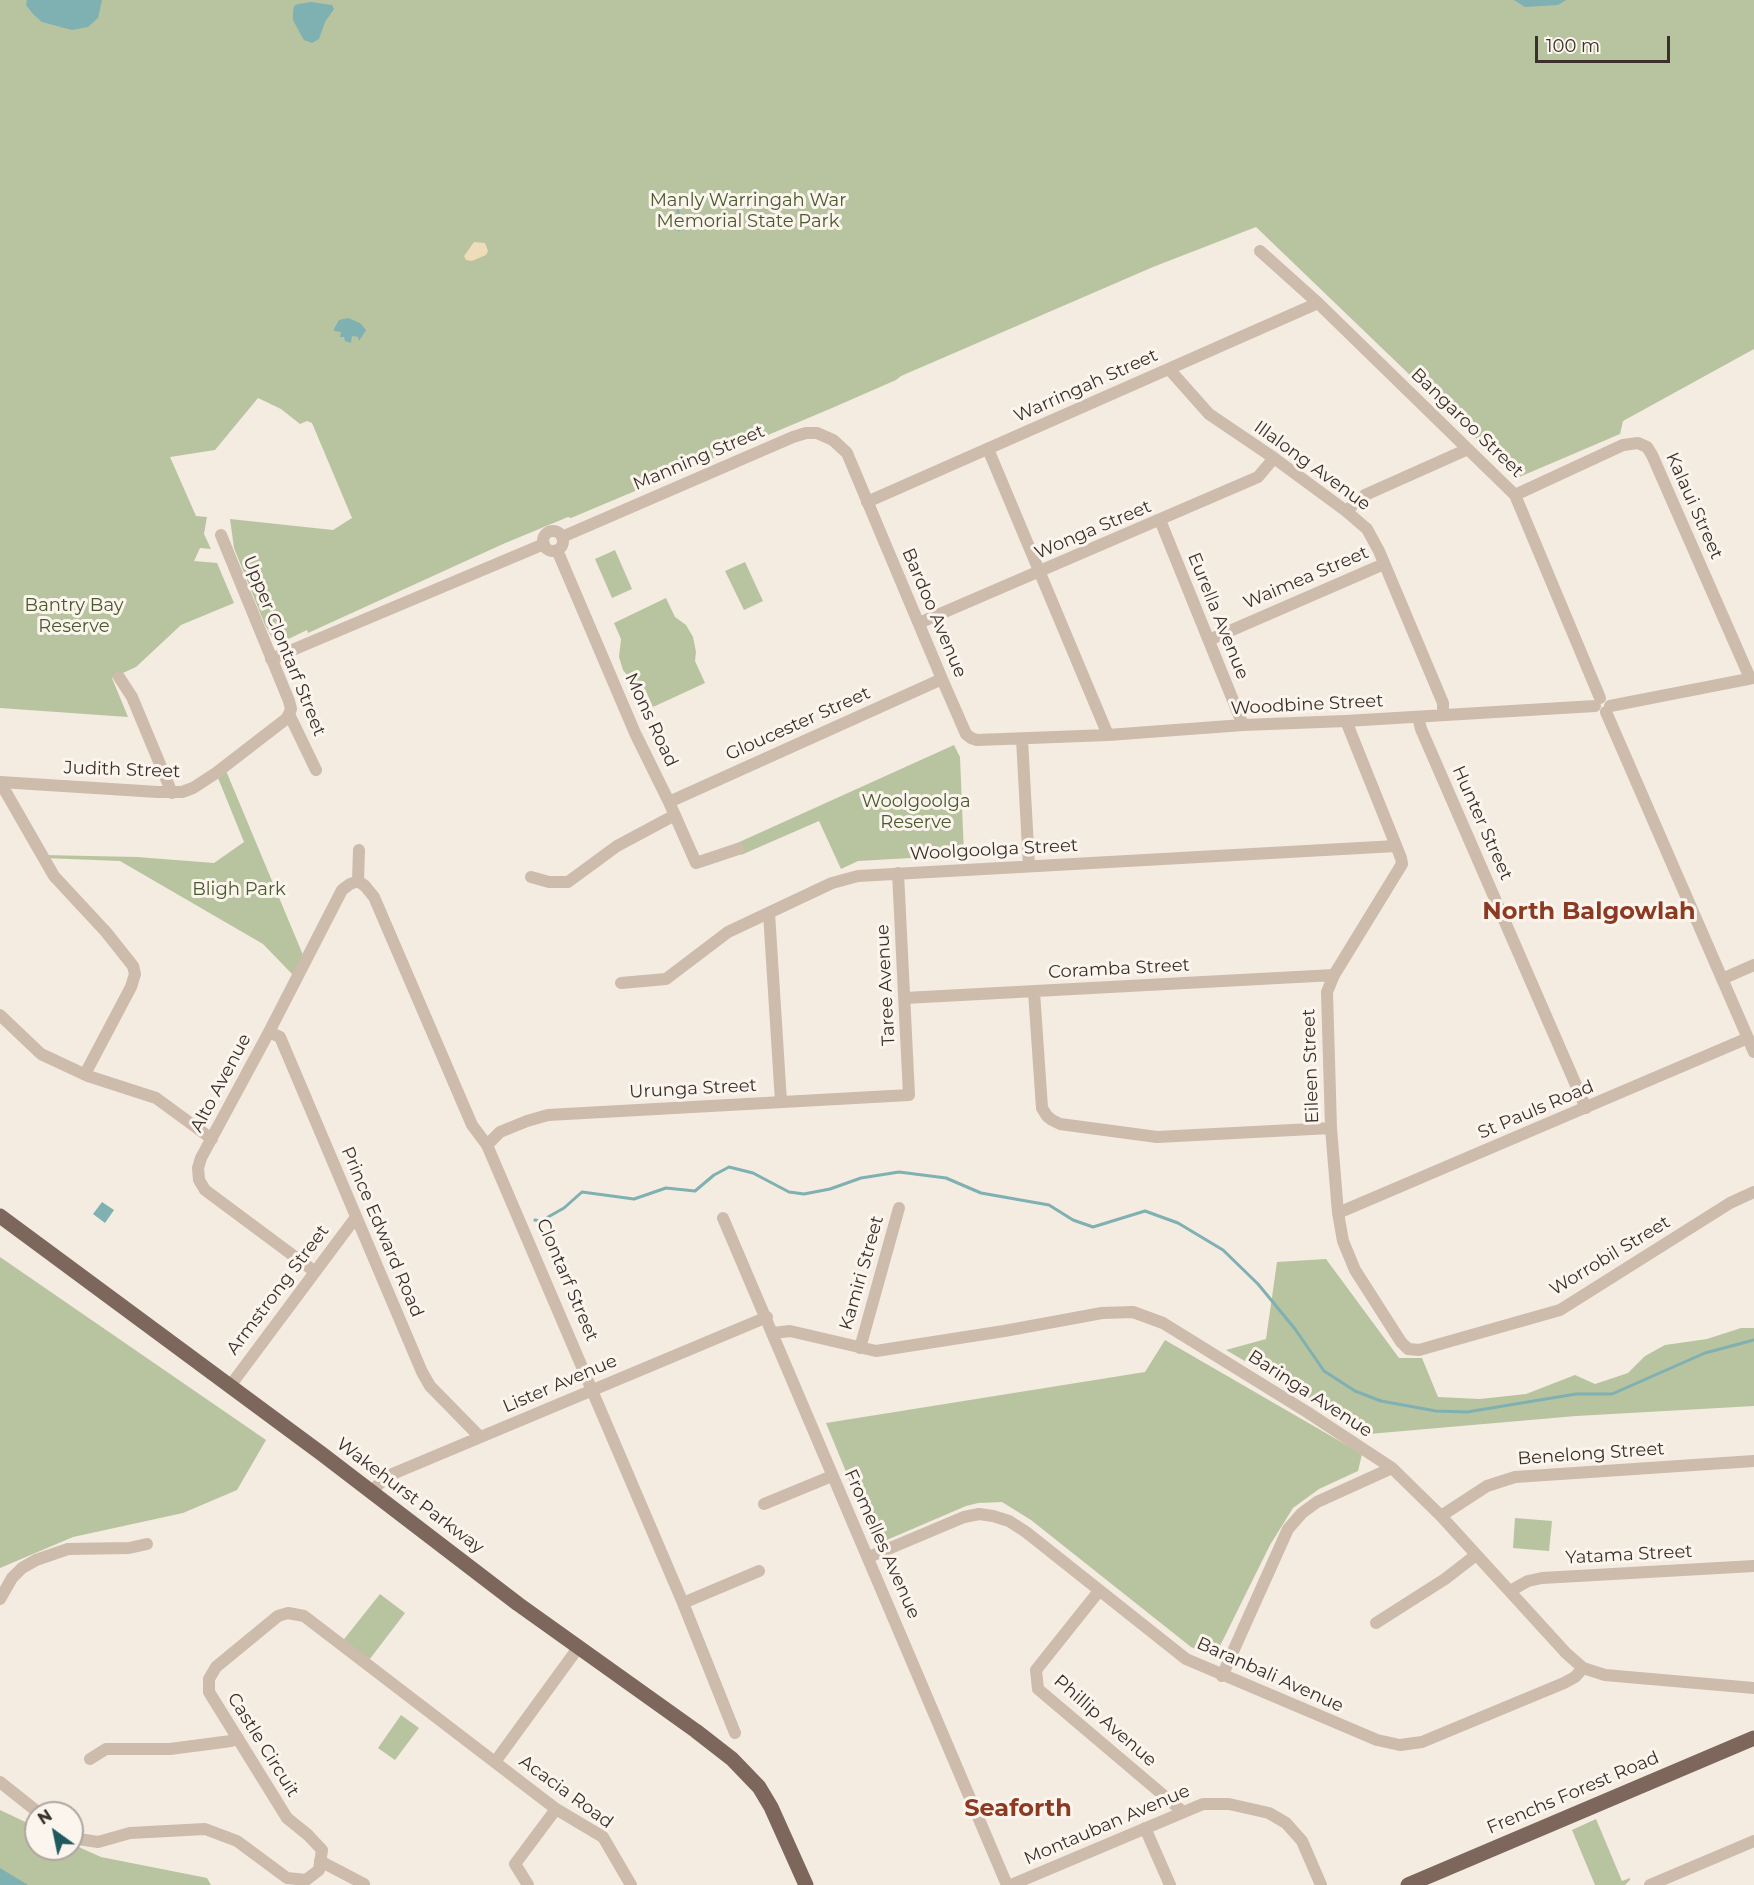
<!DOCTYPE html>
<html>
<head>
<meta charset="utf-8">
<style>
  body { margin:0 }
  #map { position:relative; width:1754px; height:1885px; overflow:hidden; background:#f4ebe1; font-family:Montserrat,sans-serif }
  canvas { display:block }
  .north { position:absolute; left:24px; top:1801px; width:60px; height:60px; box-sizing:border-box; background:#fbf5ee; border:2px solid #aea6a0; border-radius:50%; rotate:327deg; font-size:16px; font-weight:700; line-height:24px; text-align:center; color:#3b302b }
  .north::after { content:''; display:block; margin:auto; width:21px; height:27px; background:#1f5a5e; clip-path:polygon(50% 0,100% 100%,50% 72%,0 100%) }
  .scale { position:absolute; left:1535px; top:36px; width:135px; height:27px; box-sizing:border-box; border:3px solid #3b302b; border-top:0; padding-left:8px; font-size:18px; line-height:21px; white-space:nowrap; color:#3b302b; -webkit-text-stroke:4px #fbf5ee; paint-order:stroke }
</style>
</head>
<body>
<div id="map">
<canvas width="1754" height="1885"></canvas>
<div class="north">N</div>
<div class="scale">100 m</div>
</div>
<script>
const context = document.querySelector('canvas').getContext('2d');
context.lineJoin = 'round';
function fill(path, color) { context.fillStyle = color; context.fill(path, 'evenodd'); }
const toPath = rows => new Path2D(rows.map(r => 'M' + r).join(''));
function strokePath(path, color, width, dash) { context.strokeStyle = color; context.lineWidth = width; context.lineCap = dash ? 'butt' : 'round'; context.setLineDash(dash || []); context.stroke(path); }
function write(font, color, halo, rows, align = 'center') {
  context.font = font + ' Montserrat,sans-serif'; context.lineWidth = 6; context.setLineDash([]); context.textBaseline = 'middle'; context.strokeStyle = halo; context.fillStyle = color; for (const [text, x, y, turn = 0] of rows) {
    context.save(); context.translate(x, y); context.rotate((+turn || 0) * Math.PI / 180); context.textAlign = isNaN(turn) ? turn : align; if (halo) context.strokeText(text, 0, 0); context.fillText(text, 0, 0); context.restore();
  }
}
fill(toPath([
  [0,0,1754,0,1754,349,1623,421,1620,434,1517,478,1256,227,1153,267,901,376,896,380,832,408,571,518,568,517,503,544,308,633,307,630,276,645,265,625,234,548,230,519,333,530,352,518,312,423,307,421,300,424,281,409,258,398,215,450,170,457,196,516,207,517,204,534,211,549,200,548,194,561,217,563,234,603,181,625,136,667,112,678,128,717,0,708],
  [615,550,632,589,612,598,595,559],
  [745,562,763,601,744,610,725,571],
  [666,598,675,617,686,625,693,637,696,652,695,661,705,683,653,707,645,689,632,681,623,670,619,657,621,639,614,623],
  [954,745,960,757,964,855,858,861,841,869,819,821,741,855,735,844],
  [224,766,303,955,293,975,263,944,120,861,44,858,42,855,137,857,214,863,244,842,216,773],
  [0,1257,266,1440,237,1490,183,1513,73,1537,0,1568],
  [1326,1259,1399,1358,1422,1358,1438,1397,1480,1399,1526,1394,1575,1375,1595,1384,1628,1373,1645,1356,1665,1345,1707,1339,1741,1328,1754,1328,1754,1406,1576,1416,1369,1434,1226,1350,1266,1339,1277,1262],
  [1165,1340,1362,1454,1358,1471,1319,1489,1293,1508,1270,1545,1214,1658,1191,1647,1031,1520,1002,1502,978,1503,966,1506,882,1542,874,1540,826,1423,1145,1372],
  [1515,1518,1552,1521,1549,1551,1513,1548],
  [380,1594,405,1613,366,1664,341,1643],
  [401,1715,419,1728,395,1760,378,1748],
  [0,1810,36,1827,36,1849,72,1849,72,1844,101,1857,207,1878,211,1885,21,1885,0,1870],
  [1596,1819,1622,1881,1630,1878,1630,1880,1625,1885,1595,1885,1572,1830]
]), '#b8c4a0');
fill(toPath([
  [474,242,485,243,488,251,486,255,472,261,466,260,464,256]
]), '#efdcb8');
fill(toPath([
  [27,0,102,0,98,18,88,27,72,30,42,22,33,14,26,5],
  [1514,0,1566,0,1558,5,1525,7],
  [311,2,332,5,334,9,325,22,319,39,312,43,304,40,301,35,293,20,293,12,294,6,298,4],
  [348,318,360,323,366,330,359,341,358,337,352,336,351,343,345,341,344,337,340,337,341,332,334,331,334,329,339,320],
  [102,1202,114,1210,105,1223,93,1214],
  [0,1868,28,1885,0,1885]
]), '#7fb0b2');
strokePath(toPath([
  [678,211,679,230],
  [535,1220,541,1221,564,1208,582,1192,634,1199,666,1188,695,1191,714,1175,729,1167,753,1173,789,1192,804,1194,830,1189,861,1178,899,1172,946,1178,981,1193,1049,1205,1073,1220,1093,1227,1145,1211,1178,1223,1223,1250,1258,1284,1295,1329,1324,1371,1355,1391,1381,1401,1436,1411,1467,1412,1576,1394,1612,1394,1705,1353,1754,1340]
]), '#7fb0b2', 3);
strokePath(toPath([
  [1260,251,1318,303,1515,495,1600,698],
  [1169,369,1209,414,1274,458,1346,511,1367,529,1379,551,1443,703,1443,714],
  [988,449,1108,735],
  [1515,495,1623,445,1638,443,1647,447,1652,455,1750,678],
  [867,502,1318,303],
  [1346,511,1365,495,1468,449],
  [1160,520,1243,725],
  '543 541a10 10 0 1 1 20 0a10 10 0 1 1-20 0Z',
  [221,535,289,701,291,709,289,714,316,770],
  [562,537,793,437,806,433,817,433,833,440,847,453,942,679,966,734,971,738,977,740,1108,735,1243,725,1346,721,1595,706],
  [557,550,635,733,669,802,696,863,738,849],
  [919,623,1258,477,1274,458],
  [1209,640,1384,564],
  [271,659,544,544],
  [119,677,132,697,172,793],
  [1610,706,1754,678],
  [1606,712,1754,1052],
  [1418,717,1421,729,1586,1108],
  [1346,721,1401,858,1402,864,1334,975,1327,992,1331,1128,1338,1213,1343,1241,1355,1270,1401,1342,1408,1349,1419,1350,1560,1310,1730,1203,1754,1192],
  [1022,739,1029,866],
  [0,782,54,876,106,932,133,966,135,974,131,987,85,1074],
  [0,782,158,792,182,792,193,788,216,773,286,719,289,714],
  [669,802,942,679],
  [531,877,549,882,568,882,617,846,675,815],
  [358,881,365,886,374,897,472,1125,487,1145,683,1603,735,1733],
  [358,881,359,850],
  [769,913,781,1102],
  [1722,979,1754,965],
  [621,983,666,979,728,932,832,883,858,876,1396,846],
  [1034,992,1042,1108,1047,1116,1052,1120,1060,1124,1157,1137,1331,1128],
  [905,998,1334,975],
  [0,1015,41,1054,88,1076,156,1098,212,1139],
  [269,1032,280,1037,422,1372,430,1386,480,1437],
  [487,1145,500,1132,527,1121,548,1115,909,1095,898,873],
  [1338,1213,1748,1038],
  [723,1218,1007,1885],
  [314,1271,205,1190,199,1180,198,1168,201,1158,269,1032,342,890,350,884,358,881],
  [773,1333,790,1331,876,1351,1004,1331,1102,1313,1133,1312,1163,1323,1307,1412,1392,1468,1441,1516,1566,1653,1583,1668,1605,1675,1754,1688],
  [860,1348,899,1208],
  [230,1386,356,1217],
  [371,1491,390,1475,767,1317],
  [764,1504,832,1476],
  [1441,1516,1487,1486,1515,1477,1754,1461],
  [869,1557,964,1517,979,1514,993,1516,1009,1521,1026,1532,1186,1659,1377,1740,1400,1745,1422,1742,1564,1683,1575,1677,1583,1668],
  [1099,1591,1036,1670,1038,1689,1182,1811],
  [1510,1591,1528,1581,1542,1578,1754,1566],
  [0,1599,12,1578,22,1568,36,1560,68,1549,129,1548,147,1544],
  [683,1603,759,1571],
  [1376,1623,1445,1579,1476,1555],
  [1222,1676,1288,1529,1302,1513,1317,1502,1392,1468],
  [90,1759,106,1749,170,1749,231,1741,238,1738],
  [495,1762,578,1648],
  [0,1782,39,1813],
  [1145,1828,1170,1885],
  [72,1838,98,1842,130,1833,205,1829,237,1841,287,1878,306,1880,319,1870,322,1850,308,1835,287,1818,209,1692,209,1679,216,1667,278,1616,288,1613,304,1616,556,1809,603,1837,631,1885],
  [320,1861,364,1884],
  [528,1885,515,1864,556,1809],
  [1011,1885,1203,1804,1229,1804,1269,1813,1286,1823,1302,1841,1321,1885],
  [1650,1885,1754,1841]
]), '#cdbbac', 12);
strokePath(toPath([
  [0,1216,322,1454,518,1604,696,1731,732,1759,759,1787,771,1807,806,1885],
  [1408,1885,1754,1738]
]), '#7d675c', 15);
write('18px', '#4a5a2e', '#fbf5ee', [
  ["Manly Warringah War",748,201],
  ["Memorial State Park",748,222],
  ["Bantry Bay",74,606],
  ["Reserve",74,627],
  ["Woolgoolga",916,802],
  ["Reserve",916,823],
  ["Bligh Park",239,890]
]);
write('18px', '#3b302b', '#fbf5ee', [
  ["Warringah Street",1086,386,-24],
  ["Bangaroo Street",1467,423,44],
  ["Manning Street",699,458,-23],
  ["Illalong Avenue",1312,466,36],
  ["Kalaui Street",1694,506,66],
  ["Wonga Street",1093,530,-23],
  ["Waimea Street",1306,578,-23],
  ["Bardoo Avenue",934,613,67],
  ["Eurella Avenue",1218,616,68],
  ["Upper Clontarf Street",284,646,68],
  ["Woodbine Street",1307,705,-3],
  ["Mons Road",651,720,65],
  ["Gloucester Street",798,724,-24],
  ["Judith Street",122,770,2],
  ["Hunter Street",1482,823,66],
  ["Woolgoolga Street",994,850,-3],
  ["Coramba Street",1119,969,-3],
  ["Taree Avenue",886,985,-93],
  ["Eileen Street",1311,1066,-92],
  ["Alto Avenue",221,1083,-62],
  ["Urunga Street",693,1089,-3],
  ["St Pauls Road",1536,1110,-23],
  ["Prince Edward Road",382,1232,67],
  ["Worrobil Street",1610,1256,-31],
  ["Kamiri Street",862,1273,-74],
  ["Clontarf Street",567,1280,67],
  ["Armstrong Street",278,1290,-53],
  ["Lister Avenue",560,1384,-23],
  ["Baringa Avenue",1310,1394,33],
  ["Benelong Street",1591,1454,-4],
  ["Wakehurst Parkway",410,1496,37],
  ["Fromelles Avenue",882,1544,66],
  ["Yatama Street",1629,1555,-3],
  ["Baranbali Avenue",1270,1675,24],
  ["Phillip Avenue",1105,1721,41],
  ["Castle Circuit",263,1745,58],
  ["Acacia Road",566,1792,36],
  ["Frenchs Forest Road",1573,1793,-23],
  ["Montauban Avenue",1107,1825,-23]
]);
write('bold 24px', '#8c3b22', '#fbf5ee', [
  ["North Balgowlah",1589,912],
  ["Seaforth",1018,1809]
]);
</script>
</body>
</html>
